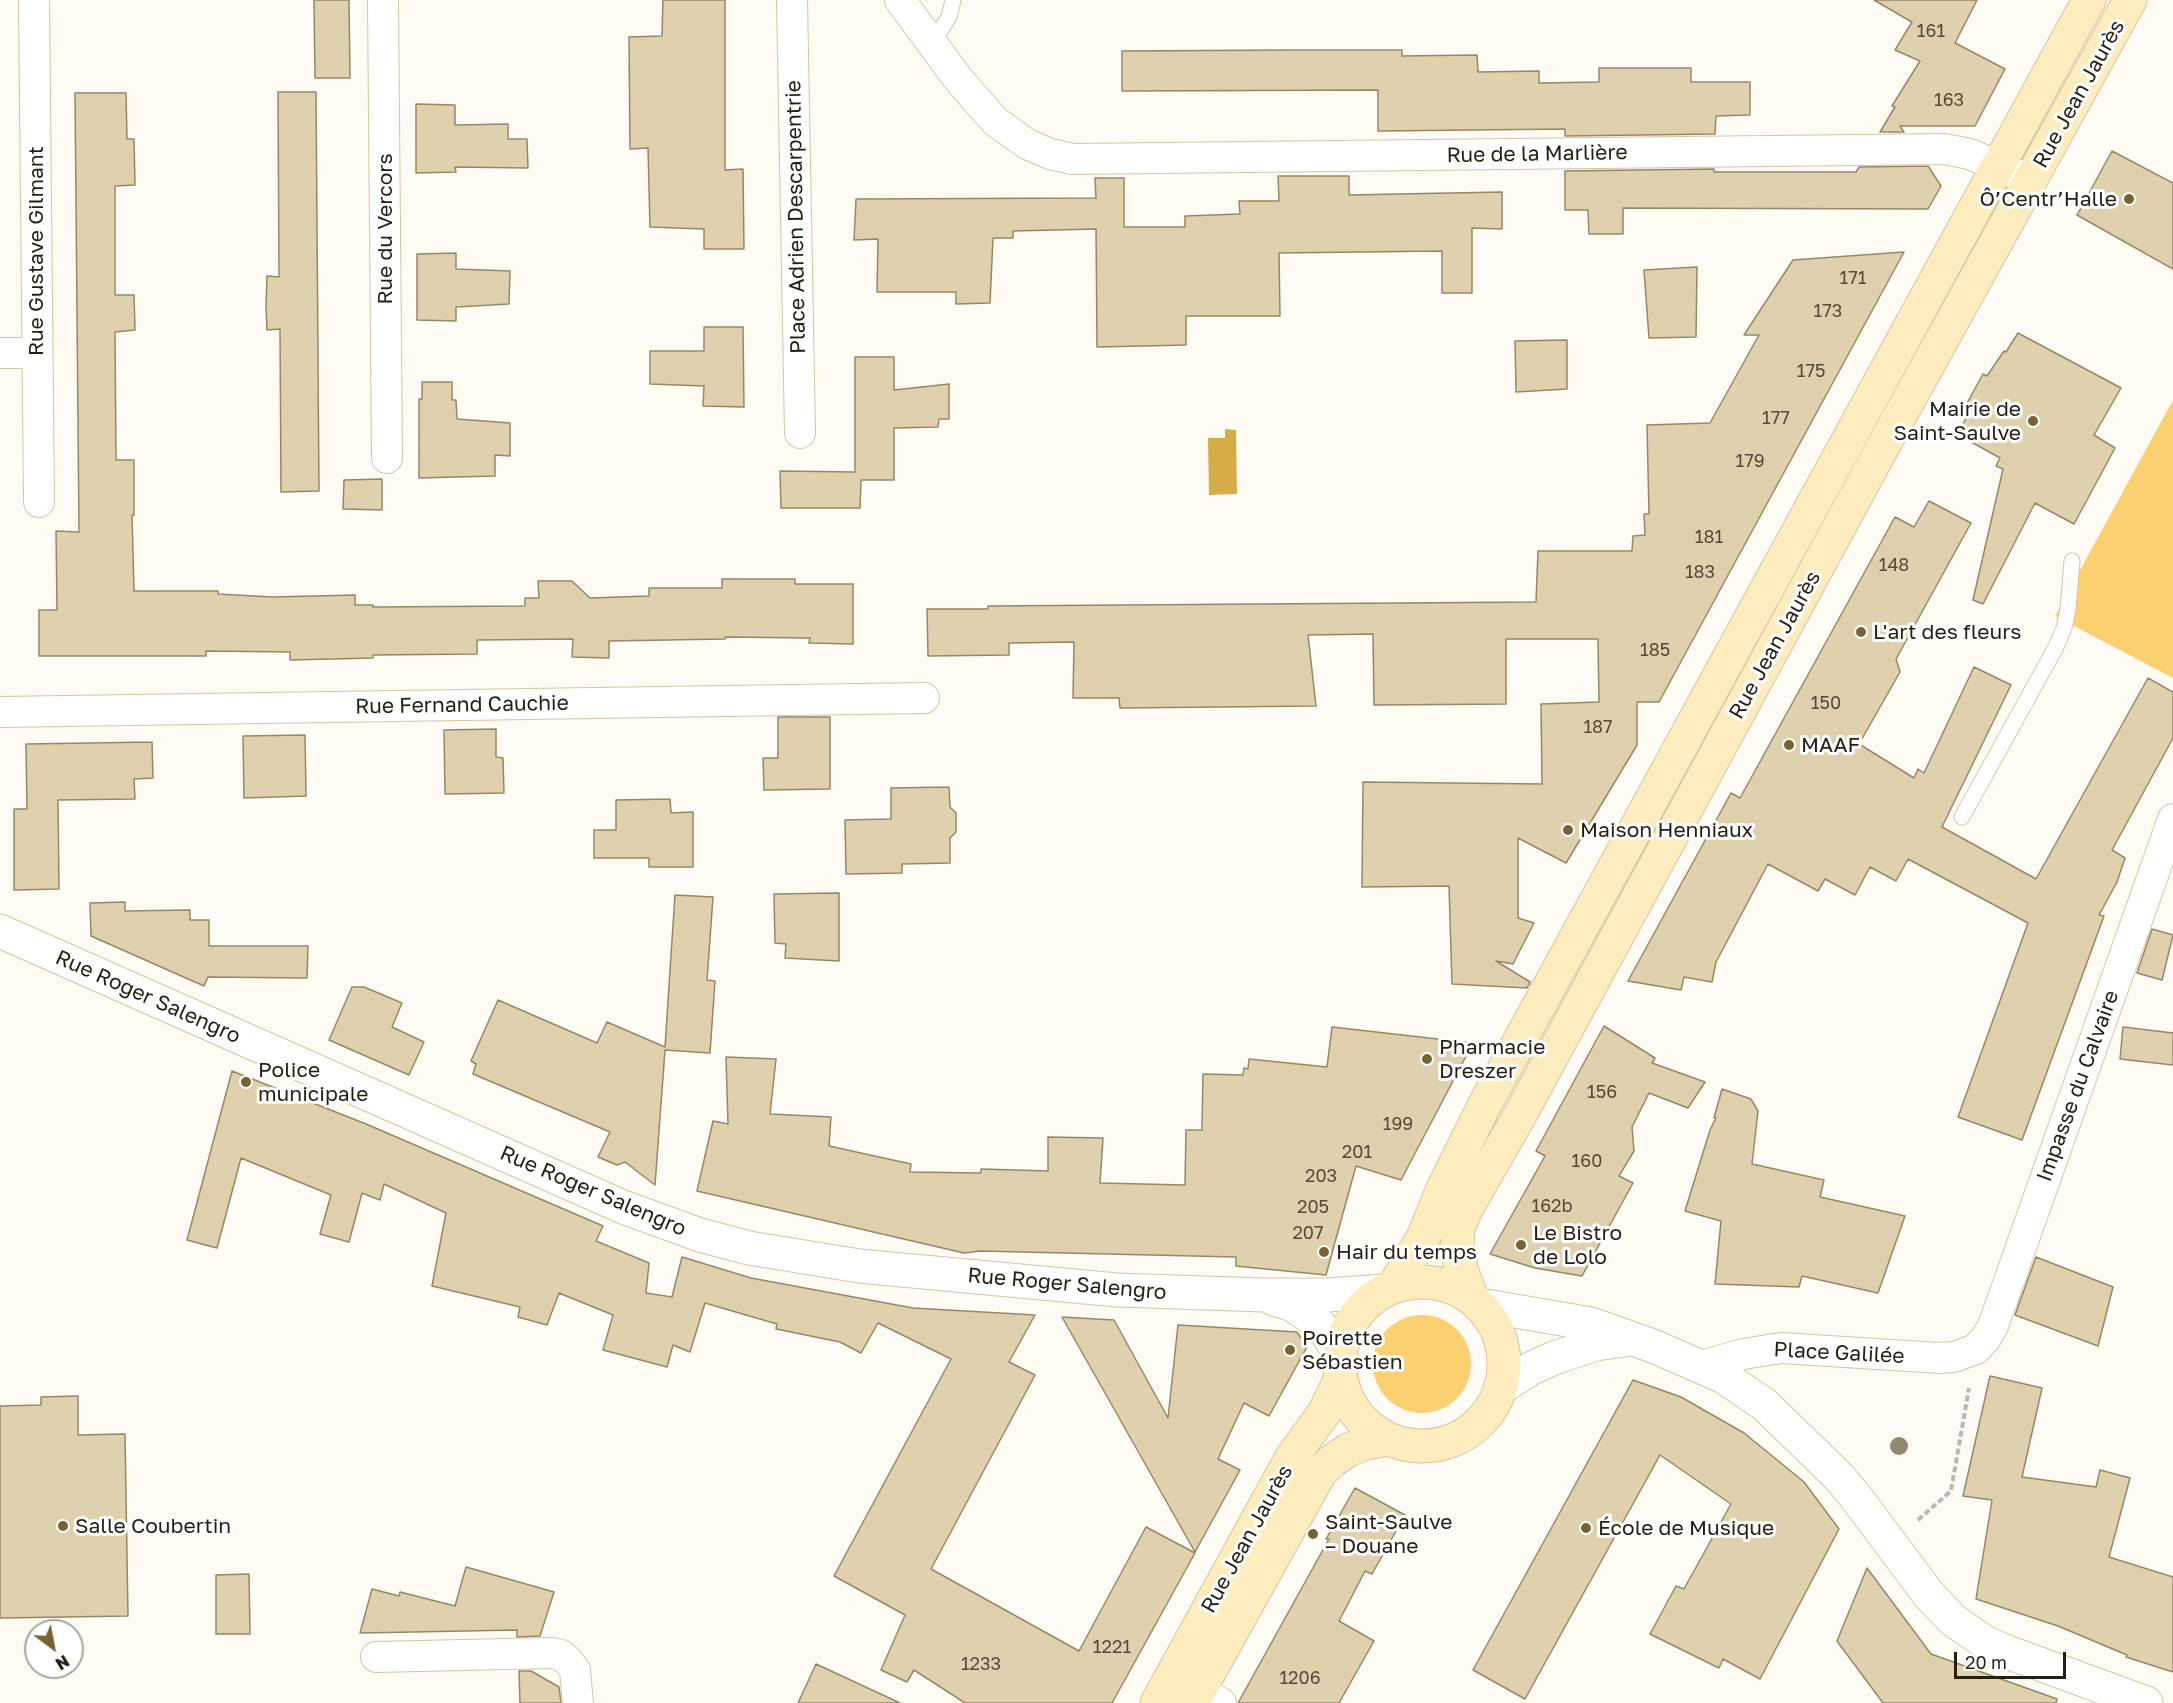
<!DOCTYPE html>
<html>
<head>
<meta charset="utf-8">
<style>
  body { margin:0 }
  #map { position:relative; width:2173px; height:1703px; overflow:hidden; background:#fefbf4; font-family:"Golos Text",sans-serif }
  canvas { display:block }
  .north { position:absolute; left:24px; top:1619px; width:60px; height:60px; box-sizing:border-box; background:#fff; border:2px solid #a8a5a0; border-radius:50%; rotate:148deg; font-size:16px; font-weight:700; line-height:24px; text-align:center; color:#251f12 }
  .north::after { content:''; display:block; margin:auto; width:21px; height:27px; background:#776231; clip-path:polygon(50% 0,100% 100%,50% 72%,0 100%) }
  .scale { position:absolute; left:1954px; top:1652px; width:112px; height:27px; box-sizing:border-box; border:3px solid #251f12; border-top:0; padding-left:8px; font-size:18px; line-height:21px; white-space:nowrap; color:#251f12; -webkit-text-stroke:4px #fff; paint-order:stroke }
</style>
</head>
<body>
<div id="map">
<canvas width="2173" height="1703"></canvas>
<div class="north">N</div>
<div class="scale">20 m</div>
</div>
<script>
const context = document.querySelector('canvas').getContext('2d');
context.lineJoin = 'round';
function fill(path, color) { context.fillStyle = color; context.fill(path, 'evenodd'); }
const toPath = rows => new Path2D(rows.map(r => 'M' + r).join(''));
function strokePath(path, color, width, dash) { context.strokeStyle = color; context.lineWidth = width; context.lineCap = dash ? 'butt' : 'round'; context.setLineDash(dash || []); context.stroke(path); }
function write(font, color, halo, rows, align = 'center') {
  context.font = font + ' "Golos Text",sans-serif'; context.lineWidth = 6; context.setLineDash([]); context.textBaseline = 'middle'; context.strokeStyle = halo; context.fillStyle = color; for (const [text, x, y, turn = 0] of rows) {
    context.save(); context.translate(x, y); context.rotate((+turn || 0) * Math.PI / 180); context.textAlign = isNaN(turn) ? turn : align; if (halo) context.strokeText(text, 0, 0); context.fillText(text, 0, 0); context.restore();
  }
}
fill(toPath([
  [2173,400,2173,678,2055,616],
  '1373 1364a49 49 0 1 1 98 0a49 49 0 1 1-98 0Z'
]), '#fad070');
fill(toPath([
  [1225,429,1236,430,1237,494,1209,495,1208,438,1225,438]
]), '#d6ac49');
const building = toPath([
  [314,0,349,0,350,78,315,78,314,0],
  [663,0,725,0,725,170,743,169,744,249,704,249,704,229,650,227,648,148,630,149,629,37,662,36,663,0],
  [1874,0,1977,0,1955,43,2005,69,1975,126,1900,126,1904,132,1880,132,1895,107,1892,106,1920,61,1895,50,1912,22,1874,0],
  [1292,50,1402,50,1402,56,1477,55,1478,72,1539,71,1539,83,1599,82,1599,68,1691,68,1691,82,1750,82,1750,115,1716,116,1715,134,1565,136,1565,129,1378,131,1378,90,1122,91,1122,51,1292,50],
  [278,92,316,92,319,491,281,492,280,329,267,330,266,307,267,276,279,277,278,92],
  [75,93,126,93,127,139,134,139,135,185,115,186,115,295,134,295,135,330,115,332,116,460,134,460,134,515,132,515,134,591,218,591,218,594,272,597,355,595,355,605,373,605,373,607,525,606,525,598,539,598,538,581,572,581,590,598,649,596,649,588,722,588,722,579,795,579,795,584,853,584,853,644,809,643,810,638,725,637,725,639,609,641,609,658,572,657,573,639,477,640,477,654,373,655,373,658,290,660,290,652,206,651,206,656,39,656,39,610,57,610,56,531,79,532,75,93],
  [416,104,455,105,455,125,508,124,508,139,527,139,528,168,455,167,456,172,416,173,416,104],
  [2112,151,2173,183,2173,269,2077,215,2112,151],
  [1928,166,1941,186,1928,209,1623,208,1623,234,1589,234,1588,210,1565,210,1565,171,1714,169,1714,172,1856,172,1859,167,1928,166],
  [1278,176,1349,176,1349,195,1502,192,1502,229,1472,228,1472,293,1442,293,1442,251,1279,253,1280,316,1186,316,1186,345,1097,347,1096,229,1013,231,1013,238,993,238,990,303,956,304,956,292,877,292,878,239,854,240,856,199,1096,198,1095,178,1124,178,1124,227,1185,227,1185,216,1240,214,1239,201,1279,201,1278,176],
  [1904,252,1659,702,1637,702,1637,745,1566,863,1518,838,1518,918,1534,923,1513,964,1496,961,1530,982,1527,988,1452,984,1449,886,1362,887,1363,782,1542,784,1541,704,1599,702,1598,639,1506,639,1506,704,1374,705,1373,634,1308,635,1316,706,1120,708,1119,698,1073,698,1074,642,1009,643,1009,655,928,656,927,609,988,609,988,606,1536,602,1538,551,1632,551,1633,536,1645,535,1644,514,1649,514,1647,425,1710,423,1759,335,1744,335,1793,260,1904,252],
  [456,253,456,269,510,271,509,304,456,307,456,321,417,320,417,254,456,253],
  [1697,267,1696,337,1649,338,1644,270,1697,267],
  [704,327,743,327,744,407,703,406,704,386,650,384,650,351,704,351,704,327],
  [2018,333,2121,388,2094,435,2115,448,2074,524,2035,503,1983,604,1973,600,2003,469,1996,466,2000,458,1957,434,1972,408,1966,405,1983,374,1987,376,2004,351,2006,352,2018,333],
  [1567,340,1567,389,1516,392,1515,341,1567,340],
  [855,357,894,357,894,390,949,384,949,419,939,419,938,427,894,428,894,480,861,480,860,508,781,508,780,471,855,472,855,357],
  [422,382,452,382,452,400,456,400,457,419,510,423,510,456,495,455,495,476,419,478,419,399,422,399,422,382],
  [382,479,382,510,343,509,344,480,382,479],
  [1929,501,1971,523,1896,659,1900,672,1859,744,1914,778,1918,769,1924,773,1974,667,2011,685,1942,827,2036,879,2148,678,2173,692,2173,738,2112,850,2125,858,2117,882,2099,915,2104,916,2022,1140,1958,1117,2028,923,1908,859,1896,881,1870,867,1855,895,1825,879,1818,891,1768,864,1716,962,1712,982,1684,977,1681,990,1628,981,1731,793,1740,798,1895,517,1914,527,1929,501],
  [778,717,830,717,830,789,764,790,763,758,778,758,778,717],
  [496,729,496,757,503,758,504,793,445,794,444,730,496,729],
  [305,735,306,796,244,798,243,736,305,735],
  [152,742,153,778,134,779,135,799,58,800,59,889,14,890,14,809,27,809,26,744,152,742],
  [949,787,950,807,956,813,956,832,950,838,950,863,902,864,902,873,846,874,845,820,891,819,891,788,949,787],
  [670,799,671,813,693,812,693,867,649,867,649,858,594,858,594,830,616,830,616,800,670,799],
  [839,893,839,961,785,958,786,944,775,943,774,894,839,893],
  [675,895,713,897,707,980,715,981,710,1053,665,1050,655,1185,625,1162,617,1165,598,1157,610,1132,473,1074,476,1064,471,1061,498,1000,597,1043,607,1022,665,1047,675,895],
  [125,902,125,911,190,910,190,920,209,920,209,946,308,946,307,978,208,977,204,986,91,936,90,903,125,902],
  [2152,929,2173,935,2162,980,2137,973,2152,929],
  [352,987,364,987,402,1003,392,1027,424,1042,409,1075,329,1040,352,987],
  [1604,1026,1655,1058,1652,1063,1705,1082,1688,1108,1649,1093,1632,1127,1634,1151,1619,1176,1633,1183,1582,1276,1535,1268,1490,1254,1545,1156,1536,1151,1604,1026],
  [1332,1027,1473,1043,1401,1180,1356,1166,1326,1275,1236,1266,1236,1257,980,1251,964,1253,697,1191,713,1121,728,1124,726,1057,776,1059,770,1114,831,1117,829,1146,911,1164,910,1172,981,1173,981,1169,1048,1171,1048,1137,1103,1138,1100,1183,1185,1185,1186,1130,1202,1130,1203,1074,1243,1075,1244,1068,1248,1069,1249,1059,1327,1067,1332,1027],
  [2123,1027,2173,1033,2173,1065,2120,1059,2123,1027],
  [232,1071,366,1124,603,1226,596,1241,649,1263,646,1293,672,1297,682,1257,751,1278,913,1308,1035,1315,1009,1362,1035,1375,931,1569,1079,1651,1146,1527,1195,1553,1112,1703,965,1703,914,1670,907,1682,881,1670,905,1615,834,1576,951,1359,878,1323,861,1353,840,1342,776,1329,777,1324,705,1303,690,1352,673,1345,667,1367,603,1350,613,1315,559,1293,547,1325,518,1317,520,1307,432,1286,446,1213,384,1184,380,1200,362,1193,349,1242,320,1234,331,1195,241,1158,217,1248,187,1240,232,1071],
  [1722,1089,1751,1099,1758,1111,1752,1164,1824,1180,1820,1197,1905,1216,1878,1293,1802,1276,1799,1287,1715,1284,1721,1221,1685,1211,1710,1130,1716,1118,1714,1118,1722,1089],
  [2036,1257,2113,1287,2098,1346,2015,1315,2036,1257],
  [1062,1317,1114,1320,1168,1418,1178,1325,1297,1332,1307,1347,1269,1416,1244,1403,1218,1459,1240,1470,1195,1552,1062,1317],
  [1990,1376,2042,1388,2022,1477,2096,1487,2100,1470,2130,1478,2109,1557,2173,1577,2173,1672,2126,1657,2127,1655,2058,1626,1976,1599,1992,1500,1963,1496,1990,1376],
  [1633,1380,1681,1397,1744,1433,1804,1482,1839,1529,1760,1679,1723,1659,1719,1668,1650,1634,1676,1586,1684,1589,1731,1504,1660,1455,1525,1699,1473,1670,1633,1380],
  [78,1396,78,1435,125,1434,128,1616,0,1618,0,1406,41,1405,41,1397,78,1396],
  [1355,1488,1405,1515,1372,1574,1365,1571,1339,1621,1374,1641,1339,1703,1238,1703,1329,1539,1326,1539,1355,1488],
  [466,1567,554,1592,540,1636,517,1637,517,1630,360,1633,372,1589,399,1596,400,1592,455,1606,466,1567],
  [1867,1568,1931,1654,2057,1699,2056,1703,1883,1703,1837,1641,1867,1568],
  [249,1574,250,1634,216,1634,216,1575,249,1574],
  [816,1664,900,1703,798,1703,816,1664],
  [519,1671,531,1671,559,1687,561,1703,520,1703,519,1671]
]);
fill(building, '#e0d1ae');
strokePath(building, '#968867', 1.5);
const service = toPath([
  [932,43,949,17,953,0],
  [1962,817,2056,647,2064,628,2068,609,2072,561]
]);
const minor = toPath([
  [34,0,39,502],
  [383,0,387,458],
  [792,0,800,433],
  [900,0,959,80,995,121,1027,144,1050,154,1073,159,1944,149,1970,154,2032,181],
  [0,353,37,353],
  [0,712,924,698],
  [1702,1366,1743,1354,1781,1348,1940,1358,1954,1357,1976,1349,1986,1338,1993,1326,2173,819],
  [376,1657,552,1653,561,1655,568,1661,575,1670,578,1703],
  [1176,1679,1221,1703]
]);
const tertiary = toPath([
  [0,931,623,1207,700,1235,749,1248,859,1266,1117,1290,1264,1295,1327,1295,1384,1291],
  [1274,1299,1293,1305,1315,1320,1328,1335,1340,1354],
  [1480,1305,1591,1324,1653,1346,1724,1377,1765,1405,1839,1477,1855,1496,1929,1595,1953,1620,1986,1643,2007,1652,2146,1703],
  [1500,1388,1532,1368,1554,1358,1596,1344,1631,1339]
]);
const secondary = toPath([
  '1340 1364a82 82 0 1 1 164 0a82 82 0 1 1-164 0Z',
  [1394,1286,1423,1238,1442,1191,1484,1106,2089,0],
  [1472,1298,1462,1272,1457,1250,1458,1229,1466,1209,1520,1115,1881,450,2130,0],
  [1157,1703,1292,1457,1324,1413,1341,1378],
  [1192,1703,1320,1473,1332,1461,1348,1450,1366,1443,1388,1439]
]);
strokePath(service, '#d5c6a3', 17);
strokePath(minor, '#d5c6a3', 32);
strokePath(tertiary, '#d5c6a3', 35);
strokePath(secondary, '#d5c6a3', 35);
strokePath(toPath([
  [1918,1520,1951,1491,1969,1388]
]), '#bbb7ae', 4, [6, 3]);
strokePath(service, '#fff', 15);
strokePath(minor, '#fff', 30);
strokePath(tertiary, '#fff', 33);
strokePath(secondary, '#fcecbe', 33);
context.fillStyle = '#92886e';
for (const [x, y] of [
  [1899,1446]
]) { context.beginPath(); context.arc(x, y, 9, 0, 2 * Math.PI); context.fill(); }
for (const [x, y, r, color] of [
  [2129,199,6,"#776231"],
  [2033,421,6,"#776231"],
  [1861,632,6,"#776231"],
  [1789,745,6,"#776231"],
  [1568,830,6,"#776231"],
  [1427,1059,6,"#776231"],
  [246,1082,6,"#776231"],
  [1521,1245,6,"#776231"],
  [1324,1252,6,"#776231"],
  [1290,1350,6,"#776231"],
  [63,1526,6,"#776231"],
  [1586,1528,6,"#776231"],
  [1313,1534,6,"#776231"]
]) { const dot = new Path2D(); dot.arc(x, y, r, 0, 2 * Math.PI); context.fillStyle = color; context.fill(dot); strokePath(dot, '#fff', 2); }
write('18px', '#544c39', null, [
  ["161",1931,31],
  ["163",1949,100],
  ["171",1853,278],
  ["173",1828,311],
  ["175",1811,371],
  ["177",1776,418],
  ["179",1750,461],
  ["181",1709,537],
  ["148",1894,565],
  ["183",1700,572],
  ["185",1655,650],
  ["150",1826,703],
  ["187",1598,727],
  ["156",1602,1092],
  ["199",1398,1124],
  ["201",1357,1152],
  ["160",1587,1161],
  ["203",1321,1176],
  ["162b",1552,1206],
  ["205",1313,1207],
  ["207",1308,1233],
  ["1221",1112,1647],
  ["1233",981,1664],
  ["1206",1300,1678]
]);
write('21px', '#251f12', '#fff', [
  ["Rue Jean Jaurès",2079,94,-61],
  ["Rue de la Marlière",1537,154,-1],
  ["Place Adrien Descarpentrie",796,217,-91],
  ["Rue du Vercors",385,229,-90],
  ["Rue Gustave Gilmant",36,251,-90],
  ["Rue Jean Jaurès",1775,645,-61],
  ["Rue Fernand Cauchie",462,705,-1],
  ["Rue Roger Salengro",148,997,24],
  ["Impasse du Calvaire",2078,1086,-70],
  ["Rue Roger Salengro",593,1191,23],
  ["Rue Roger Salengro",1067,1284,5],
  ["Place Galilée",1839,1353,3],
  ["Rue Jean Jaurès",1247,1539,-61]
]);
write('21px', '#251f12', '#fff', [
  ["Ô’Centr’Halle",2117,199,"right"],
  ["Mairie de",2021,409,"right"],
  ["Saint-Saulve",2021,433,"right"],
  ["L'art des fleurs",1873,632],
  ["MAAF",1801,745],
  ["Maison Henniaux",1580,830],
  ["Pharmacie",1439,1047],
  ["Dreszer",1439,1071],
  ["Police",258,1070],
  ["municipale",258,1094],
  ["Le Bistro",1533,1233],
  ["de Lolo",1533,1257],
  ["Hair du temps",1336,1252],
  ["Poirette",1302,1338],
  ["Sébastien",1302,1362],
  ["Saint-Saulve",1325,1522],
  ["– Douane",1325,1546],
  ["Salle Coubertin",75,1526],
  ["École de Musique",1598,1528]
], 'left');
</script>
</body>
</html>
